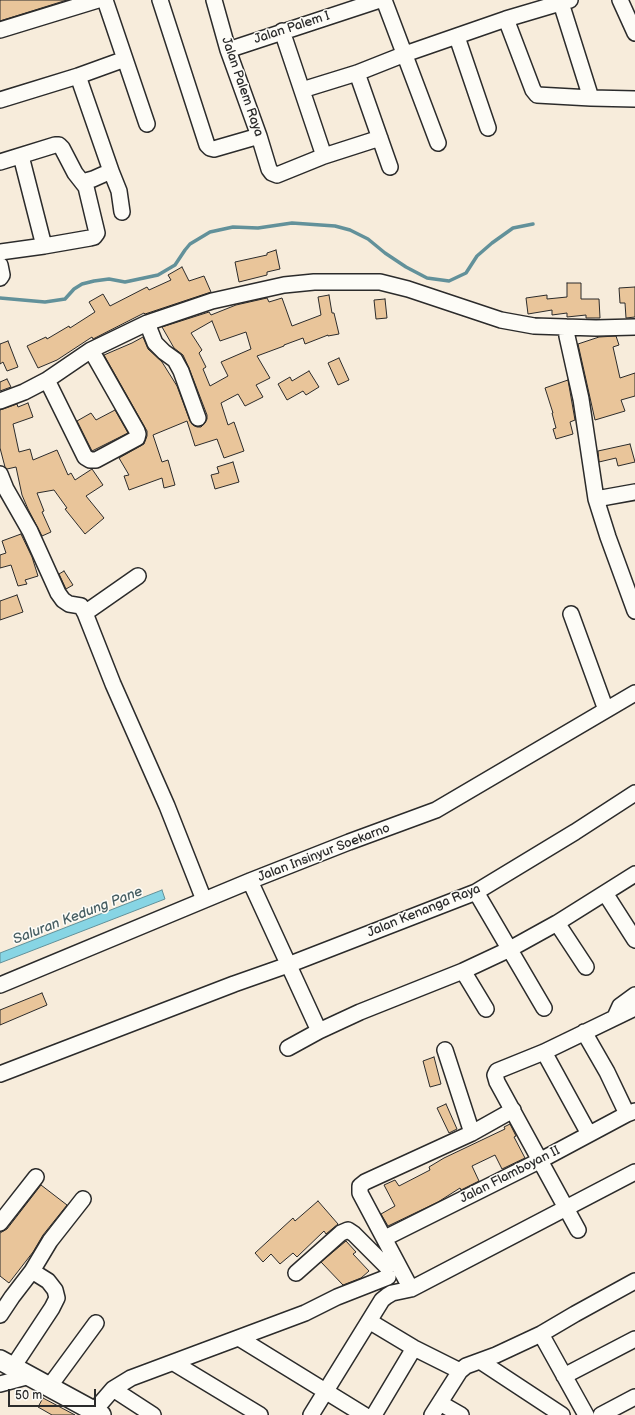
<!DOCTYPE html>
<html>
<head>
<meta charset="utf-8">
<style>
  body { margin:0 }
  #map { position:relative; width:635px; height:1415px; overflow:hidden; background:#f7ecdb; font-family:"Balsamiq Sans",sans-serif }
  canvas { display:block }
  .scale { position:absolute; left:8px; top:1389px; width:88px; height:18px; box-sizing:border-box; border:2px solid #2b2b2b; border-top:0; padding-left:5px; font-size:12px; line-height:14px; white-space:nowrap; color:#2b2b2b; -webkit-text-stroke:3px #fdfcf7; paint-order:stroke }
</style>
</head>
<body>
<div id="map">
<canvas width="635" height="1415"></canvas>
<div class="scale">50 m</div>
</div>
<script>
const context = document.querySelector('canvas').getContext('2d');
context.lineJoin = 'round';
function fill(path, color) { context.fillStyle = color; context.fill(path, 'evenodd'); }
const toPath = rows => new Path2D(rows.map(r => 'M' + r).join(''));
function strokePath(path, color, width, dash) { context.strokeStyle = color; context.lineWidth = width; context.lineCap = dash ? 'butt' : 'round'; context.setLineDash(dash || []); context.stroke(path); }
function write(font, color, halo, rows, align = 'center') {
  context.font = font + ' "Balsamiq Sans",sans-serif'; context.lineWidth = 3; context.setLineDash([]); context.textBaseline = 'middle'; context.strokeStyle = halo; context.fillStyle = color; for (const [text, x, y, turn = 0] of rows) {
    context.save(); context.translate(x, y); context.rotate((+turn || 0) * Math.PI / 180); context.textAlign = isNaN(turn) ? turn : align; if (halo) context.strokeText(text, 0, 0); context.fillText(text, 0, 0); context.restore();
  }
}
const water = toPath([
  [162,890,165,899,0,963,0,953,162,890]
]);
fill(water, '#87d5e4');
strokePath(water, '#62919a', 1);
strokePath(toPath([
  [0,298,45,302,65,299,74,289,82,284,94,281,109,279,125,282,158,275,175,265,185,250,190,244,210,232,233,227,258,228,292,223,335,226,350,230,368,239,385,253,406,267,427,278,449,281,466,273,477,256,492,243,513,228,533,224]
]), '#62919a', 3.5);
const building = toPath([
  [0,0,67,0,0,21,0,0],
  [276,250,280,269,267,272,267,275,239,282,235,262,267,255,267,253,276,250],
  [182,267,189,281,204,276,211,292,145,314,144,313,93,339,92,337,57,360,38,368,27,346,46,337,47,339,69,326,70,328,95,312,89,302,103,294,110,306,147,287,149,290,171,280,168,275,182,267],
  [567,283,581,283,581,299,599,299,600,318,586,318,586,315,567,317,567,313,552,315,552,310,528,314,526,298,547,295,547,299,567,297,567,283],
  [635,287,635,317,626,318,625,303,620,303,619,288,635,287],
  [329,295,332,313,334,313,339,334,328,336,328,335,305,344,303,338,284,345,284,346,257,356,270,378,256,385,263,397,245,406,238,394,221,403,228,425,234,422,244,451,224,458,217,439,195,446,187,421,153,435,162,462,168,460,175,485,164,488,162,478,129,490,124,476,129,475,119,458,144,444,147,436,147,431,104,355,132,343,143,337,148,349,162,362,177,386,190,421,193,425,197,427,201,427,205,423,207,419,207,415,189,368,183,355,174,348,162,327,209,312,211,315,236,305,267,298,269,302,282,298,292,326,321,315,318,297,329,295],
  [212,321,220,341,246,332,251,349,221,362,228,376,210,386,203,369,206,367,199,353,202,350,191,333,212,321],
  [385,299,387,318,376,319,374,300,385,299],
  [616,336,619,345,613,347,620,378,635,373,635,396,621,400,625,411,595,420,578,344,599,337,616,336],
  [8,341,18,367,7,371,3,362,0,364,0,344,8,341],
  [339,358,349,380,338,385,328,363,339,358],
  [309,371,319,387,306,395,303,391,287,400,278,384,290,377,292,381,309,371],
  [7,379,11,387,0,391,0,382,7,379],
  [568,380,575,420,570,422,573,434,556,439,553,429,556,428,552,413,553,413,545,388,568,380],
  [28,403,33,417,13,424,19,452,30,449,33,460,57,450,68,475,71,473,75,480,92,469,103,485,86,496,104,518,85,534,65,509,67,508,54,490,37,493,44,511,42,512,51,532,42,536,28,509,22,495,16,467,7,469,5,467,0,448,0,410,17,404,18,407,28,403],
  [115,410,128,433,92,451,77,421,91,413,96,420,115,410],
  [630,444,635,462,618,466,616,458,599,462,598,451,630,444],
  [233,462,239,482,215,489,211,475,219,473,217,467,233,462],
  [21,534,32,557,38,576,25,580,27,584,18,586,11,565,0,568,0,555,6,553,2,541,21,534],
  [64,571,73,585,66,589,59,574,64,571],
  [17,595,23,612,0,620,0,601,17,595],
  [42,993,47,1005,0,1025,0,1010,42,993],
  [434,1057,441,1084,430,1087,423,1061,434,1057],
  [446,1104,457,1129,449,1133,437,1108,446,1104],
  [510,1124,516,1136,514,1137,525,1158,502,1169,495,1155,472,1166,479,1181,461,1190,460,1188,438,1202,388,1226,381,1214,395,1206,384,1185,395,1180,399,1186,430,1170,429,1167,444,1158,505,1129,504,1127,510,1124],
  [41,1185,67,1205,43,1235,33,1252,9,1283,0,1276,0,1233,7,1229,41,1185],
  [318,1201,338,1224,326,1234,324,1231,297,1257,293,1253,280,1264,271,1254,263,1262,255,1253,293,1218,295,1221,318,1201],
  [346,1241,356,1252,353,1254,369,1271,361,1278,343,1285,321,1262,346,1241],
  [43,1398,75,1415,52,1415,38,1407,43,1398]
]);
fill(building, '#e9c59a');
strokePath(building, '#2b2b2b', 1);
const minor = toPath([
  [105,0,147,124],
  [160,0,207,145,210,148,214,149,259,136],
  [214,0,228,50,259,136,269,169,272,173,277,175,324,156,380,138],
  [384,0,438,143],
  [620,0,635,33],
  [561,3,591,98],
  [506,19,533,90,537,95,591,98,635,99],
  [0,30,98,0],
  [282,31,324,156],
  [457,37,488,128],
  [228,50,380,0],
  [357,73,390,167],
  [78,76,111,171,93,179,82,182],
  [302,90,357,73,405,54,506,19,570,0],
  [0,100,78,76,125,59],
  [21,156,44,246],
  [0,162,55,145,59,145,62,148,75,173,86,187,97,233,94,237,90,238,44,246,0,252],
  [111,171,119,191,122,212],
  [0,265,2,275,0,278],
  [147,323,155,343,164,352,175,360,181,371,198,418],
  [566,327,567,336,581,399,596,499,608,537,635,611],
  [47,380,85,457,90,460,96,460,137,438,138,434,137,431,91,350],
  [0,401,24,392,47,380,91,350,147,323,212,301,284,285,314,282,380,282,408,289,501,320,534,326,596,328,635,327],
  [0,474,6,489,30,531,58,593,63,600,69,604,81,606,85,613,113,684,167,806,204,900],
  [596,499,635,492],
  [85,613,138,576],
  [571,614,606,710],
  [250,881,319,1031],
  [476,892,544,1008],
  [605,893,635,940],
  [557,923,586,967],
  [463,971,486,1009],
  [0,985,250,881,349,842,436,810,635,693],
  [615,1017,620,1006,635,995],
  [584,1032,607,1072,627,1114],
  [288,1048,319,1031,360,1012,463,971,510,949,557,923,635,874],
  [445,1050,472,1133],
  [544,1052,589,1134],
  [0,1074,234,984,288,965,476,892,575,832,635,793],
  [0,1223,36,1177],
  [578,1230,497,1082,495,1075,497,1071,544,1052,635,1008],
  [385,1238,541,1160,627,1114,635,1111],
  [32,1271,50,1241,83,1199],
  [296,1273,341,1233,348,1230,354,1234,387,1267],
  [411,1289,360,1193,360,1186,365,1182,472,1133,513,1110],
  [0,1315,12,1297,32,1271,48,1281,55,1290,57,1298,52,1308,13,1367],
  [369,1321,414,1348,460,1371],
  [541,1334,586,1415],
  [239,1338,364,1415],
  [480,1361,562,1415],
  [174,1363,260,1415],
  [564,1376,635,1339],
  [0,1384,30,1376],
  [49,1387,96,1323],
  [113,1389,153,1415],
  [440,1403,461,1415],
  [94,1411,113,1389,131,1378,305,1313,337,1297,388,1277],
  [311,1415,382,1300,387,1296,392,1293,411,1289,635,1172],
  [374,1415,414,1348],
  [432,1415,460,1371,466,1366,496,1355,541,1334,575,1314,635,1281],
  [601,1415,635,1397]
]);
const major = toPath([
  [0,1360,101,1415]
]);
strokePath(minor, '#2b2b2b', 18);
strokePath(major, '#2b2b2b', 22);
strokePath(minor, '#fdfcf7', 15);
strokePath(major, '#fdfcf7', 19);
write('13px', '#2b2b2b', '#fdfcf7', [
  ["Jalan Palem I",292,28,-18],
  ["Jalan Palem Raya",242,87,71],
  ["Jalan Insinyur Soekarno",324,853,-21],
  ["Jalan Kenanga Raya",424,911,-22],
  ["Jalan Flamboyan II",510,1175,-27]
]);
write('italic 14px', '#475e62', '#fdfcf7', [
  ["Saluran Kedung Pane",78,916,-21]
]);
</script>
</body>
</html>
